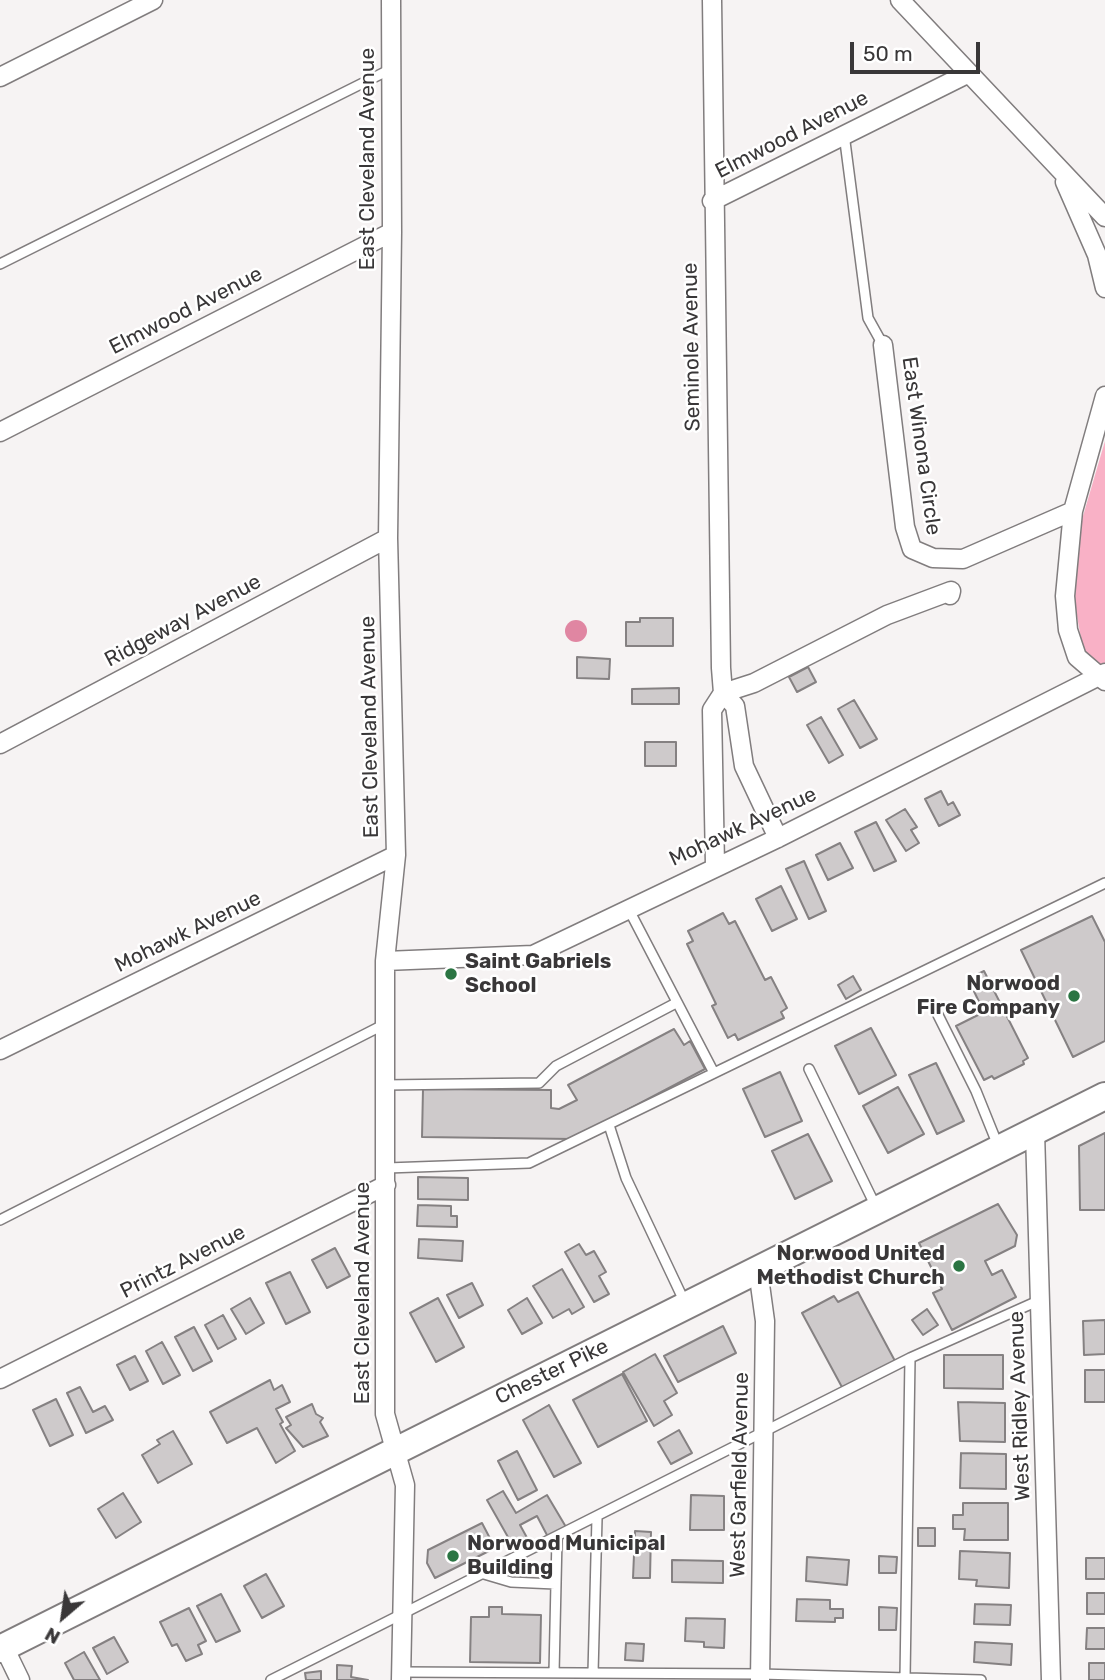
<!DOCTYPE html>
<html>
<head>
<meta charset="utf-8">
<style>
  body { margin:0 }
  #map { position:relative; width:1105px; height:1680px; overflow:hidden; background:#f6f3f3; font-family:Rubik,sans-serif }
  canvas { display:block }
  .north { position:absolute; left:28px; top:1582px; width:70px; height:70px; -webkit-text-stroke:5px #fff; paint-order:stroke; rotate:209deg; font-size:19px; font-weight:700; line-height:28px; text-align:center; color:#393738 }
  .north::after { content:''; display:block; margin:auto; width:24px; height:32px; background:#393738; clip-path:polygon(50% 0,100% 100%,50% 72%,0 100%) }
  .scale { position:absolute; left:850px; top:42px; width:130px; height:32px; box-sizing:border-box; border:4px solid #393738; border-top:0; padding-left:9px; font-size:21px; line-height:24px; white-space:nowrap; color:#393738; -webkit-text-stroke:5px #fff; paint-order:stroke }
</style>
</head>
<body>
<div id="map">
<canvas width="1105" height="1680"></canvas>
<div class="north">N</div>
<div class="scale">50 m</div>
</div>
<script>
const context = document.querySelector('canvas').getContext('2d');
context.lineJoin = 'round';
function fill(path, color) { context.fillStyle = color; context.fill(path, 'evenodd'); }
const toPath = rows => new Path2D(rows.map(r => 'M' + r).join(''));
function strokePath(path, color, width, dash) { context.strokeStyle = color; context.lineWidth = width; context.lineCap = dash ? 'butt' : 'round'; context.setLineDash(dash || []); context.stroke(path); }
function write(font, color, halo, rows, align = 'center') {
  context.font = font + ' Rubik,sans-serif'; context.lineWidth = 5; context.setLineDash([]); context.textBaseline = 'middle'; context.strokeStyle = halo; context.fillStyle = color; for (const [text, x, y, turn = 0] of rows) {
    context.save(); context.translate(x, y); context.rotate((+turn || 0) * Math.PI / 180); context.textAlign = isNaN(turn) ? turn : align; if (halo) context.strokeText(text, 0, 0); context.fillText(text, 0, 0); context.restore();
  }
}
fill(toPath([
  [1105,441,1105,670,1083,650,1073,593,1081,523]
]), '#f9b1c6');
fill(toPath([
  '565 631a11 11 0 1 1 22 0a11 11 0 1 1-22 0Z'
]), '#e086a2');
const building = toPath([
  [640,618,673,618,673,646,626,646,626,622,640,622,640,618],
  [577,657,610,659,609,679,577,678,577,657],
  [808,667,816,682,797,692,789,677,808,667],
  [679,688,679,704,632,704,632,689,679,688],
  [854,700,877,739,860,748,838,709,854,700],
  [821,717,843,755,829,763,807,725,821,717],
  [645,742,676,742,676,766,645,766,645,742],
  [941,791,948,805,953,802,960,815,939,826,925,799,941,791],
  [905,809,917,827,911,830,919,843,906,851,886,820,905,809],
  [876,822,896,861,874,871,855,832,876,822],
  [840,843,853,868,828,880,816,855,840,843],
  [804,861,826,911,809,919,786,869,804,861],
  [781,886,797,919,772,931,756,899,781,886],
  [723,913,729,924,735,921,765,980,771,977,787,1008,781,1012,784,1018,738,1040,735,1034,728,1038,712,1006,716,1004,687,944,693,941,688,931,723,913],
  [1092,916,1105,942,1105,1041,1073,1057,1021,950,1092,916],
  [984,971,1028,1058,1023,1061,1024,1064,994,1079,992,1076,984,1080,956,1026,984,1012,968,979,984,971],
  [853,976,861,990,846,999,838,985,853,976],
  [871,1028,896,1075,859,1094,835,1046,871,1028],
  [674,1029,684,1045,690,1041,705,1069,572,1139,422,1137,423,1089,551,1090,551,1108,559,1109,577,1100,568,1085,674,1029],
  [936,1063,964,1121,937,1134,909,1075,936,1063],
  [780,1072,802,1121,765,1137,743,1089,780,1072],
  [898,1087,924,1134,888,1153,863,1106,898,1087],
  [1105,1133,1105,1210,1080,1210,1079,1146,1105,1133],
  [808,1134,832,1181,795,1199,772,1151,808,1134],
  [418,1177,468,1178,468,1200,418,1199,418,1177],
  [998,1204,1017,1235,1015,1246,985,1261,992,1275,1002,1270,1016,1297,952,1330,933,1293,942,1289,919,1243,998,1204],
  [418,1205,451,1206,451,1216,457,1216,457,1227,417,1226,418,1205],
  [419,1239,463,1241,462,1261,418,1258,419,1239],
  [579,1244,586,1255,594,1251,606,1272,599,1276,609,1294,594,1302,565,1252,579,1244],
  [335,1248,350,1276,327,1288,312,1260,335,1248],
  [562,1269,584,1307,572,1314,569,1309,553,1318,533,1286,562,1269],
  [290,1272,310,1312,286,1324,266,1283,290,1272],
  [472,1283,483,1305,459,1318,447,1295,472,1283],
  [858,1292,895,1361,843,1389,802,1313,834,1296,838,1302,858,1292],
  [250,1298,264,1323,246,1334,231,1309,250,1298],
  [438,1298,464,1347,436,1362,410,1313,438,1298],
  [527,1298,542,1323,522,1334,508,1310,527,1298],
  [927,1309,938,1325,923,1335,912,1320,927,1309],
  [223,1315,236,1339,218,1349,205,1325,223,1315],
  [1105,1320,1105,1354,1084,1355,1083,1321,1105,1320],
  [723,1326,736,1353,678,1382,664,1356,723,1326],
  [194,1327,212,1361,193,1371,175,1337,194,1327],
  [162,1342,180,1375,163,1384,146,1351,162,1342],
  [655,1354,677,1393,664,1401,672,1415,654,1426,623,1372,655,1354],
  [944,1355,1003,1355,1003,1389,944,1388,944,1355],
  [135,1356,148,1381,130,1390,117,1365,135,1356],
  [1085,1370,1105,1370,1105,1402,1085,1402,1085,1370],
  [622,1374,647,1421,598,1447,573,1400,622,1374],
  [270,1380,274,1390,282,1385,290,1402,276,1409,283,1422,280,1424,295,1451,276,1463,257,1428,227,1443,210,1412,270,1380],
  [80,1387,93,1412,105,1406,113,1420,86,1433,67,1393,80,1387],
  [56,1399,73,1435,50,1446,33,1410,56,1399],
  [958,1402,1005,1403,1005,1442,960,1441,958,1402],
  [312,1404,316,1414,323,1418,320,1422,328,1436,303,1447,286,1428,291,1425,286,1417,312,1404],
  [549,1405,581,1463,554,1477,523,1420,549,1405],
  [679,1430,692,1453,671,1464,658,1442,679,1430],
  [173,1431,192,1464,158,1483,142,1455,160,1444,157,1440,173,1431],
  [517,1451,537,1490,518,1500,498,1461,517,1451],
  [961,1453,1006,1454,1006,1489,960,1488,961,1453],
  [503,1491,516,1513,547,1495,566,1527,548,1537,537,1516,520,1525,531,1545,517,1553,487,1500,503,1491],
  [123,1493,141,1522,116,1538,98,1509,123,1493],
  [691,1495,724,1496,724,1530,690,1530,691,1495],
  [963,1503,1008,1503,1008,1540,964,1540,965,1529,953,1529,953,1515,963,1515,963,1503],
  [482,1523,495,1548,435,1578,427,1563,428,1550,482,1523],
  [918,1528,935,1528,935,1546,918,1546,918,1528],
  [635,1531,651,1532,650,1578,633,1578,635,1531],
  [960,1551,1010,1553,1009,1588,976,1586,977,1580,959,1579,960,1551],
  [879,1556,897,1557,896,1573,879,1573,879,1556],
  [807,1557,849,1560,847,1585,806,1581,807,1557],
  [1086,1558,1105,1558,1105,1579,1086,1579,1086,1558],
  [672,1560,723,1561,723,1583,672,1582,672,1560],
  [266,1574,284,1606,262,1618,244,1586,266,1574],
  [1087,1593,1105,1593,1105,1614,1087,1614,1087,1593],
  [221,1594,240,1631,216,1642,197,1606,221,1594],
  [797,1599,830,1600,830,1609,843,1609,843,1618,835,1618,835,1622,796,1621,797,1599],
  [975,1604,1011,1605,1010,1625,974,1624,975,1604],
  [489,1607,502,1607,502,1614,541,1615,540,1663,470,1662,471,1617,489,1617,489,1607],
  [879,1607,897,1608,896,1630,879,1630,879,1607],
  [189,1608,206,1641,198,1645,202,1654,186,1661,177,1644,172,1646,160,1622,189,1608],
  [686,1618,725,1619,724,1648,704,1647,704,1642,685,1641,686,1618],
  [1087,1628,1105,1628,1105,1649,1086,1649,1087,1628],
  [114,1637,128,1662,107,1674,93,1648,114,1637],
  [975,1642,1012,1644,1011,1665,974,1662,975,1642],
  [626,1643,644,1644,643,1661,625,1660,626,1643],
  [84,1652,100,1680,74,1680,65,1663,84,1652],
  [1089,1663,1105,1663,1105,1680,1089,1680,1089,1663],
  [337,1665,352,1666,351,1677,368,1680,337,1680,337,1665],
  [321,1671,321,1680,306,1680,305,1673,321,1671]
]);
fill(building, '#cecacb');
strokePath(building, '#858182', 2);
const service = toPath([
  [844,134,868,318,883,345],
  [0,264,391,69],
  [628,908,714,1073],
  [938,1015,976,1091,999,1148],
  [809,1069,877,1209],
  [385,1085,539,1083,556,1066,676,1003],
  [609,1125,626,1178,686,1305],
  [387,1168,529,1163,1105,883],
  [0,1220,385,1024],
  [484,1574,511,1582,555,1584],
  [401,1672,760,1674,981,1680],
  [554,1673,557,1538],
  [593,1673,597,1518],
  [905,1678,910,1358],
  [271,1680,910,1358,1040,1300]
]);
const minor = toPath([
  [391,0,392,232,388,538,396,855,385,961,385,1414,405,1485,401,1680],
  [712,0,721,668,723,693,735,706,744,766,778,838],
  [900,0,1105,217],
  [0,77,153,0],
  [1065,182,1097,255,1105,288],
  [712,201,969,73],
  [883,345,905,527,912,549,933,558,963,559,1073,511],
  [1105,396,1073,511,1065,596,1068,630,1077,657,1105,681],
  [0,432,392,232],
  [0,744,388,538],
  [715,865,712,710,723,693,754,683,887,615,951,591,950,595],
  [385,961,533,955,778,838,1105,673],
  [0,1050,396,855],
  [1035,1132,1051,1680],
  [758,1270,765,1321,760,1680],
  [0,1379,386,1185],
  [4,1647,20,1680]
]);
const primary = toPath([
  [0,1649,1105,1096]
]);
strokePath(service, '#817d7e', 12);
strokePath(minor, '#817d7e', 21);
strokePath(primary, '#817d7e', 30);
strokePath(service, '#fff', 9);
strokePath(minor, '#fff', 18);
strokePath(primary, '#fff', 26);
for (const [x, y, r, color] of [
  [451,974,7,"#2b7543"],
  [1074,996,7,"#2b7543"],
  [959,1266,7,"#2b7543"],
  [453,1556,7,"#2b7543"]
]) { const dot = new Path2D(); dot.arc(x, y, r, 0, 2 * Math.PI); context.fillStyle = color; context.fill(dot); strokePath(dot, '#fff', 2.5); }
write('21px', '#393738', '#fff', [
  ["Elmwood Avenue",792,135,-27],
  ["East Cleveland Avenue",368,159,-90],
  ["Elmwood Avenue",186,311,-27],
  ["Seminole Avenue",692,347,-91],
  ["East Winona Circle",921,446,82],
  ["Ridgeway Avenue",183,621,-28],
  ["East Cleveland Avenue",370,727,-91],
  ["Mohawk Avenue",743,827,-25],
  ["Mohawk Avenue",188,932,-26],
  ["Printz Avenue",183,1262,-27],
  ["East Cleveland Avenue",363,1293,-90],
  ["Chester Pike",552,1372,-26],
  ["West Ridley Avenue",1020,1406,-92],
  ["West Garfield Avenue",740,1475,-89]
]);
write('bold 21px', '#393738', '#fff', [
  ["Saint Gabriels",465,962],
  ["School",465,986],
  ["Norwood",1060,984,"right"],
  ["Fire Company",1060,1008,"right"],
  ["Norwood United",945,1254,"right"],
  ["Methodist Church",945,1278,"right"],
  ["Norwood Municipal",467,1544],
  ["Building",467,1568]
], 'left');
</script>
</body>
</html>
